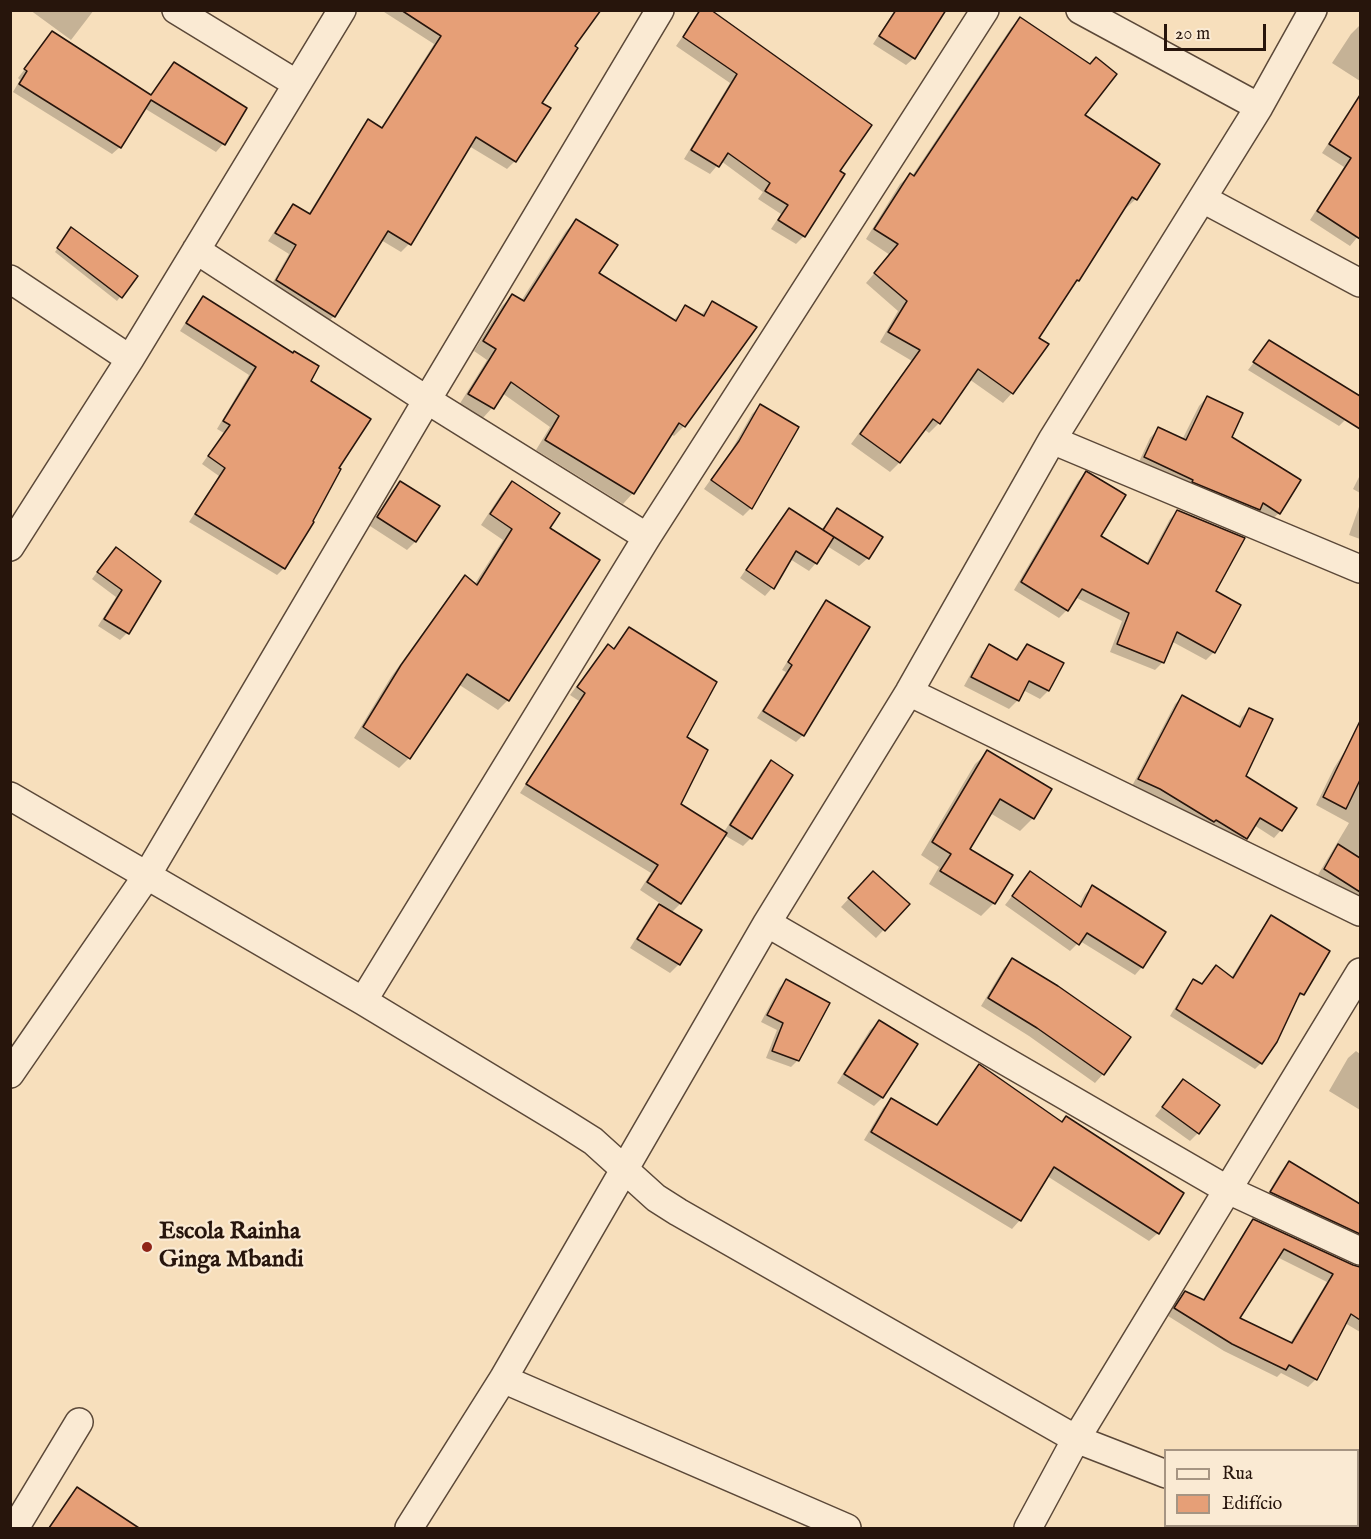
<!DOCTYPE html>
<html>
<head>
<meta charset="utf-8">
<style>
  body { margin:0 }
  #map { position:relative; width:1371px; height:1539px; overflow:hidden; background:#f7dfbc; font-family:"IM FELL English",serif }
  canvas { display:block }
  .frame { position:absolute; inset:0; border:12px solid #27150c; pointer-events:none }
  .legend { position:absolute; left:1164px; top:1449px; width:195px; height:78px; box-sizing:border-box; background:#faead3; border:2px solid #a69583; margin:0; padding:8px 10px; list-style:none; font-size:18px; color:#27150c }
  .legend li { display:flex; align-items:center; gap:12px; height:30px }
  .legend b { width:30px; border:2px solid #a69583 }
  .scale { position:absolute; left:1164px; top:24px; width:102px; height:27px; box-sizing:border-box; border:3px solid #27150c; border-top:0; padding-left:8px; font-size:18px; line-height:21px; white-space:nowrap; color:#27150c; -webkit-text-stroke:4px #faead3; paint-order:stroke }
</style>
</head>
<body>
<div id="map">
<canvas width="1371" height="1539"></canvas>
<div class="frame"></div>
<ul class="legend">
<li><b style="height:8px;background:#faead3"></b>Rua</li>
<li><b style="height:16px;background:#e69f77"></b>Edifício</li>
</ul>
<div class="scale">20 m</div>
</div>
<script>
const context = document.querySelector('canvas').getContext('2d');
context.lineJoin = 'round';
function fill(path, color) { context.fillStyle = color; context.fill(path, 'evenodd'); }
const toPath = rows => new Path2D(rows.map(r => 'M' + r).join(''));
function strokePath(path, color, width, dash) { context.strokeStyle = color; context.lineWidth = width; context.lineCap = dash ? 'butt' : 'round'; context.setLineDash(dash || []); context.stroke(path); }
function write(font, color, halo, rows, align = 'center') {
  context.font = font + ' "IM FELL English",serif'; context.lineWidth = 4.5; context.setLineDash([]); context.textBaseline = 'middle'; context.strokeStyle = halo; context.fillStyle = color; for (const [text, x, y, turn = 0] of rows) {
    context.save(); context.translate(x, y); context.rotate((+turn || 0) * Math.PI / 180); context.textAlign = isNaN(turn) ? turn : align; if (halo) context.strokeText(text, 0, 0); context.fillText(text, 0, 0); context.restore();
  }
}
fill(toPath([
  [30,10,94,10,71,40],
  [381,10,517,10,573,47,540,103,515,161,507,169,469,146,409,244,401,252,381,240,334,316,326,324,269,289,289,254,268,241,286,214,294,206,308,215,361,129,369,121,381,128,434,44],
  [701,10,838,171,843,175,804,236,796,244,771,229,781,214,758,199,763,192,721,161,710,174,684,159,730,83,676,46],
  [895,10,944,10,914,58,906,65,873,44],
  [1020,19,1136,199,1126,208,1124,207,1078,280,1037,338,1012,393,1003,403,969,379,939,423,929,433,924,429,899,463,890,472,851,444,912,361,880,342,898,311,866,283,890,255,866,239,900,184,910,175,912,176,1011,28],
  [1360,25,1360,81,1332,63,1351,34],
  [52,33,150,96,175,64,223,144,216,152,144,108,120,147,112,154,13,92,20,80,18,78],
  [1345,121,1360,131,1360,234,1350,246,1310,220,1344,167,1322,153,1337,130],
  [576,221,597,274,673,321,685,307,700,316,712,303,684,426,674,436,671,434,633,493,623,504,536,450,550,427,502,393,492,408,482,419,459,405,487,360,474,351,502,306,512,296,521,301,566,231],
  [68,233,136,276,117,301,55,252],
  [204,298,309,381,336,468,284,568,277,575,189,522,219,476,202,464,224,433,217,429,249,375,180,331,196,306],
  [1270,342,1346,419,1339,426,1248,370],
  [1207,397,1230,437,1279,513,1270,521,1137,466,1150,438,1158,429,1182,440,1199,406],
  [760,406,751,508,743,516,704,489,731,451,752,414],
  [1086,473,1099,537,1146,564,1170,519,1178,511,1214,592,1239,605,1214,652,1206,660,1171,641,1163,662,1155,670,1110,652,1122,621,1075,597,1067,610,1059,618,1014,590,1078,481],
  [1360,475,1360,493,1353,489],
  [400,482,415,542,407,550,370,526,392,491],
  [512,483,548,528,508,700,498,710,458,684,409,758,399,768,354,738,391,677,456,587,466,578,474,585,503,540,481,525,502,493],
  [1360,504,1360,539,1349,535],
  [789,510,821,530,837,510,868,558,859,566,827,546,816,563,809,571,790,559,772,588,765,596,740,578,782,517],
  [109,556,159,581,127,633,120,640,98,626,116,597,92,579],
  [827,602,803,735,796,742,757,718,786,672,782,670,820,609],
  [629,628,685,738,679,805,724,832,763,770,771,762,751,838,743,846,724,835,680,904,671,913,699,931,679,964,670,973,630,948,651,914,661,904,640,890,651,873,520,793,579,701,570,695,600,654,608,646,613,650],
  [989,646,1015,660,1027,646,1062,664,1048,691,1040,699,1023,690,1017,701,1009,709,964,686,981,655],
  [1182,697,1237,727,1242,717,1249,710,1244,776,1295,809,1281,830,1274,838,1254,825,1239,845,1132,786,1175,704],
  [1360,727,1360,896,1355,902,1316,878,1349,823,1316,805,1334,768],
  [988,752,1033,818,1020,831,990,813,968,849,1011,875,993,904,981,916,929,884,939,867,921,855,975,764],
  [1030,873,1078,907,1085,894,1092,887,1142,967,1135,975,1080,941,1070,951,1005,905],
  [865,881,908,904,876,938,841,907],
  [1272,917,1302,994,1295,1001,1261,1063,1255,1069,1170,1016,1187,987,1193,981,1201,986,1231,978,1265,924],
  [1013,960,1129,1038,1103,1074,1095,1083,1029,1036,981,1006,1004,968],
  [786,981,798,1060,791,1067,766,1058,777,1030,761,1022,779,988],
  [879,1022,915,1045,882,1098,874,1106,837,1083,870,1030],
  [1356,1051,1360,1054,1360,1110,1329,1091,1348,1058],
  [979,1066,1061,1123,1066,1117,1158,1233,1149,1241,1047,1176,1020,1220,1012,1229,864,1140,883,1108,891,1100,935,1126,971,1074],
  [1183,1081,1198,1133,1190,1141,1155,1116],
  [1289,1163,1360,1206,1360,1245,1264,1200,1281,1171],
  [1254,1221,1353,1267,1360,1268,1360,1332,1345,1323,1316,1379,1308,1387,1281,1373,1277,1377,1224,1351,1168,1316,1177,1300,1185,1293,1202,1301,1246,1229],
  [1277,1257,1327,1282,1290,1343,1238,1318],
  [78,1489,113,1513,102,1528,48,1528,69,1497]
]), '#0003');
const building = toPath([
  [401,10,601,10,575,46,578,48,542,103,551,108,516,162,476,137,411,245,388,231,335,317,276,280,296,245,275,233,293,204,310,214,368,119,382,128,441,36,401,10],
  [700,10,711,10,872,125,840,171,845,174,805,237,778,220,788,205,765,191,770,183,728,153,719,167,691,150,737,74,683,37,700,10],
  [896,10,946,10,915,59,879,36,896,10],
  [1020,17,1090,64,1096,57,1117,74,1085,115,1160,164,1137,200,1132,197,1079,281,1077,280,1039,338,1049,344,1013,394,978,369,940,424,933,419,900,463,860,434,920,350,888,332,907,301,874,273,898,244,874,229,910,173,914,176,1020,17],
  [52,31,151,95,174,62,247,108,225,145,151,100,121,148,19,84,27,71,24,69,52,31],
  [1360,95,1360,239,1317,211,1351,158,1329,144,1360,95],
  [576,219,618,245,599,273,676,321,685,305,704,316,712,301,757,327,685,427,679,423,634,494,545,440,559,416,511,382,494,409,468,394,496,349,483,341,512,294,524,301,576,219],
  [71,227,138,276,122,298,57,248,71,227],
  [203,296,293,353,294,351,319,366,311,381,371,419,339,468,341,469,313,521,314,522,285,569,195,514,225,468,208,456,230,425,223,421,256,367,186,323,203,296],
  [1269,340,1360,396,1360,429,1253,362,1269,340],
  [1207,396,1243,413,1232,437,1301,480,1280,514,1263,503,1260,510,1192,482,1193,480,1144,457,1158,427,1186,440,1207,396],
  [760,404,799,427,752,509,711,480,739,441,760,404],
  [1086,471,1126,495,1101,536,1148,564,1177,510,1245,538,1216,591,1241,605,1215,653,1177,632,1164,663,1117,644,1129,613,1082,589,1068,611,1021,582,1086,471],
  [400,481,440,506,416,542,377,517,400,481],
  [512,481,560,513,550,528,600,560,509,701,467,674,410,759,363,727,401,665,465,575,477,585,512,529,490,514,512,481],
  [789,508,834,537,817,564,796,551,774,589,746,570,789,508],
  [837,508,883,537,869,559,823,530,837,508],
  [116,547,161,581,129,634,104,619,122,590,97,572,116,547],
  [826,600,870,627,804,736,763,711,792,665,788,662,826,600],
  [629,627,717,682,687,737,708,750,681,804,727,833,681,904,647,882,658,865,526,784,585,693,577,687,608,644,614,649,629,627],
  [989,644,1017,660,1027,644,1064,663,1049,691,1029,681,1019,701,971,677,989,644],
  [1182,695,1240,727,1249,708,1273,719,1246,776,1297,808,1282,831,1260,818,1247,839,1216,820,1214,822,1160,789,1138,779,1182,695],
  [1360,721,1360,780,1346,809,1323,797,1360,721],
  [987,750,1052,789,1034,819,1000,799,970,849,1013,875,995,904,940,871,951,854,932,842,987,750],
  [771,760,793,775,752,839,730,825,771,760],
  [1338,844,1360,858,1360,892,1324,869,1338,844],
  [873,871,910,904,885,931,848,898,873,871],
  [1030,871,1081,907,1092,885,1166,932,1143,968,1087,933,1079,945,1012,896,1030,871],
  [659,904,702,930,680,965,637,939,659,904],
  [1271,915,1330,951,1304,995,1300,993,1277,1042,1262,1064,1176,1009,1193,979,1202,984,1216,965,1233,978,1271,915],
  [1012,958,1058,986,1131,1037,1104,1075,1037,1028,988,998,1012,958],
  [786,979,830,1003,799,1061,772,1051,783,1023,767,1015,786,979],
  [879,1020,918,1044,883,1098,844,1074,879,1020],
  [979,1064,1062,1122,1066,1116,1184,1193,1159,1234,1054,1167,1021,1221,871,1132,891,1098,937,1125,979,1064],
  [1183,1079,1220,1105,1199,1134,1162,1107,1183,1079],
  [1289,1161,1360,1204,1360,1234,1270,1192,1289,1161],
  [1253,1219,1353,1265,1360,1267,1360,1320,1351,1314,1317,1380,1289,1365,1286,1370,1232,1344,1174,1308,1185,1291,1204,1300,1253,1219],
  [1284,1249,1333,1274,1292,1343,1240,1318,1284,1249],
  [77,1487,139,1528,49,1528,77,1487]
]);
fill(building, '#e69f77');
strokePath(building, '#27150c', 1.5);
const minor = toPath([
  [176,10,297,84],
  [1080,10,1259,107],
  [1203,199,1360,283],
  [196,250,427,400,647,537],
  [10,279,130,359],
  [1052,440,1360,569],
  [10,547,130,359,342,10],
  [909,692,1360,912],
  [10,796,363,1001,563,1122,593,1141,656,1198,678,1212,1076,1439,1166,1474],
  [767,923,1228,1190,1360,1251],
  [363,1001,647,537,985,10],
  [10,1074,146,877,427,400,660,10],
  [503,1379,847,1528],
  [1295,1526,1302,1528],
  [15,1528,79,1422],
  [409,1528,503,1379,767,923,909,692,1052,440,1259,107,1313,10],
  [1028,1528,1076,1439,1360,972]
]);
strokePath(minor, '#5b4838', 30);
strokePath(minor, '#faead3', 27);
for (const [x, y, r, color] of [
  [147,1247,6,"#8f2418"]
]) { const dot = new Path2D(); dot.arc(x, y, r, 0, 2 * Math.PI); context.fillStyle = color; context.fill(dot); strokePath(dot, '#faead3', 2); }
write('bold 24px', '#27150c', '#faead3', [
  ["Escola Rainha",159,1233],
  ["Ginga Mbandi",159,1261]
], 'left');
</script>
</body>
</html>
